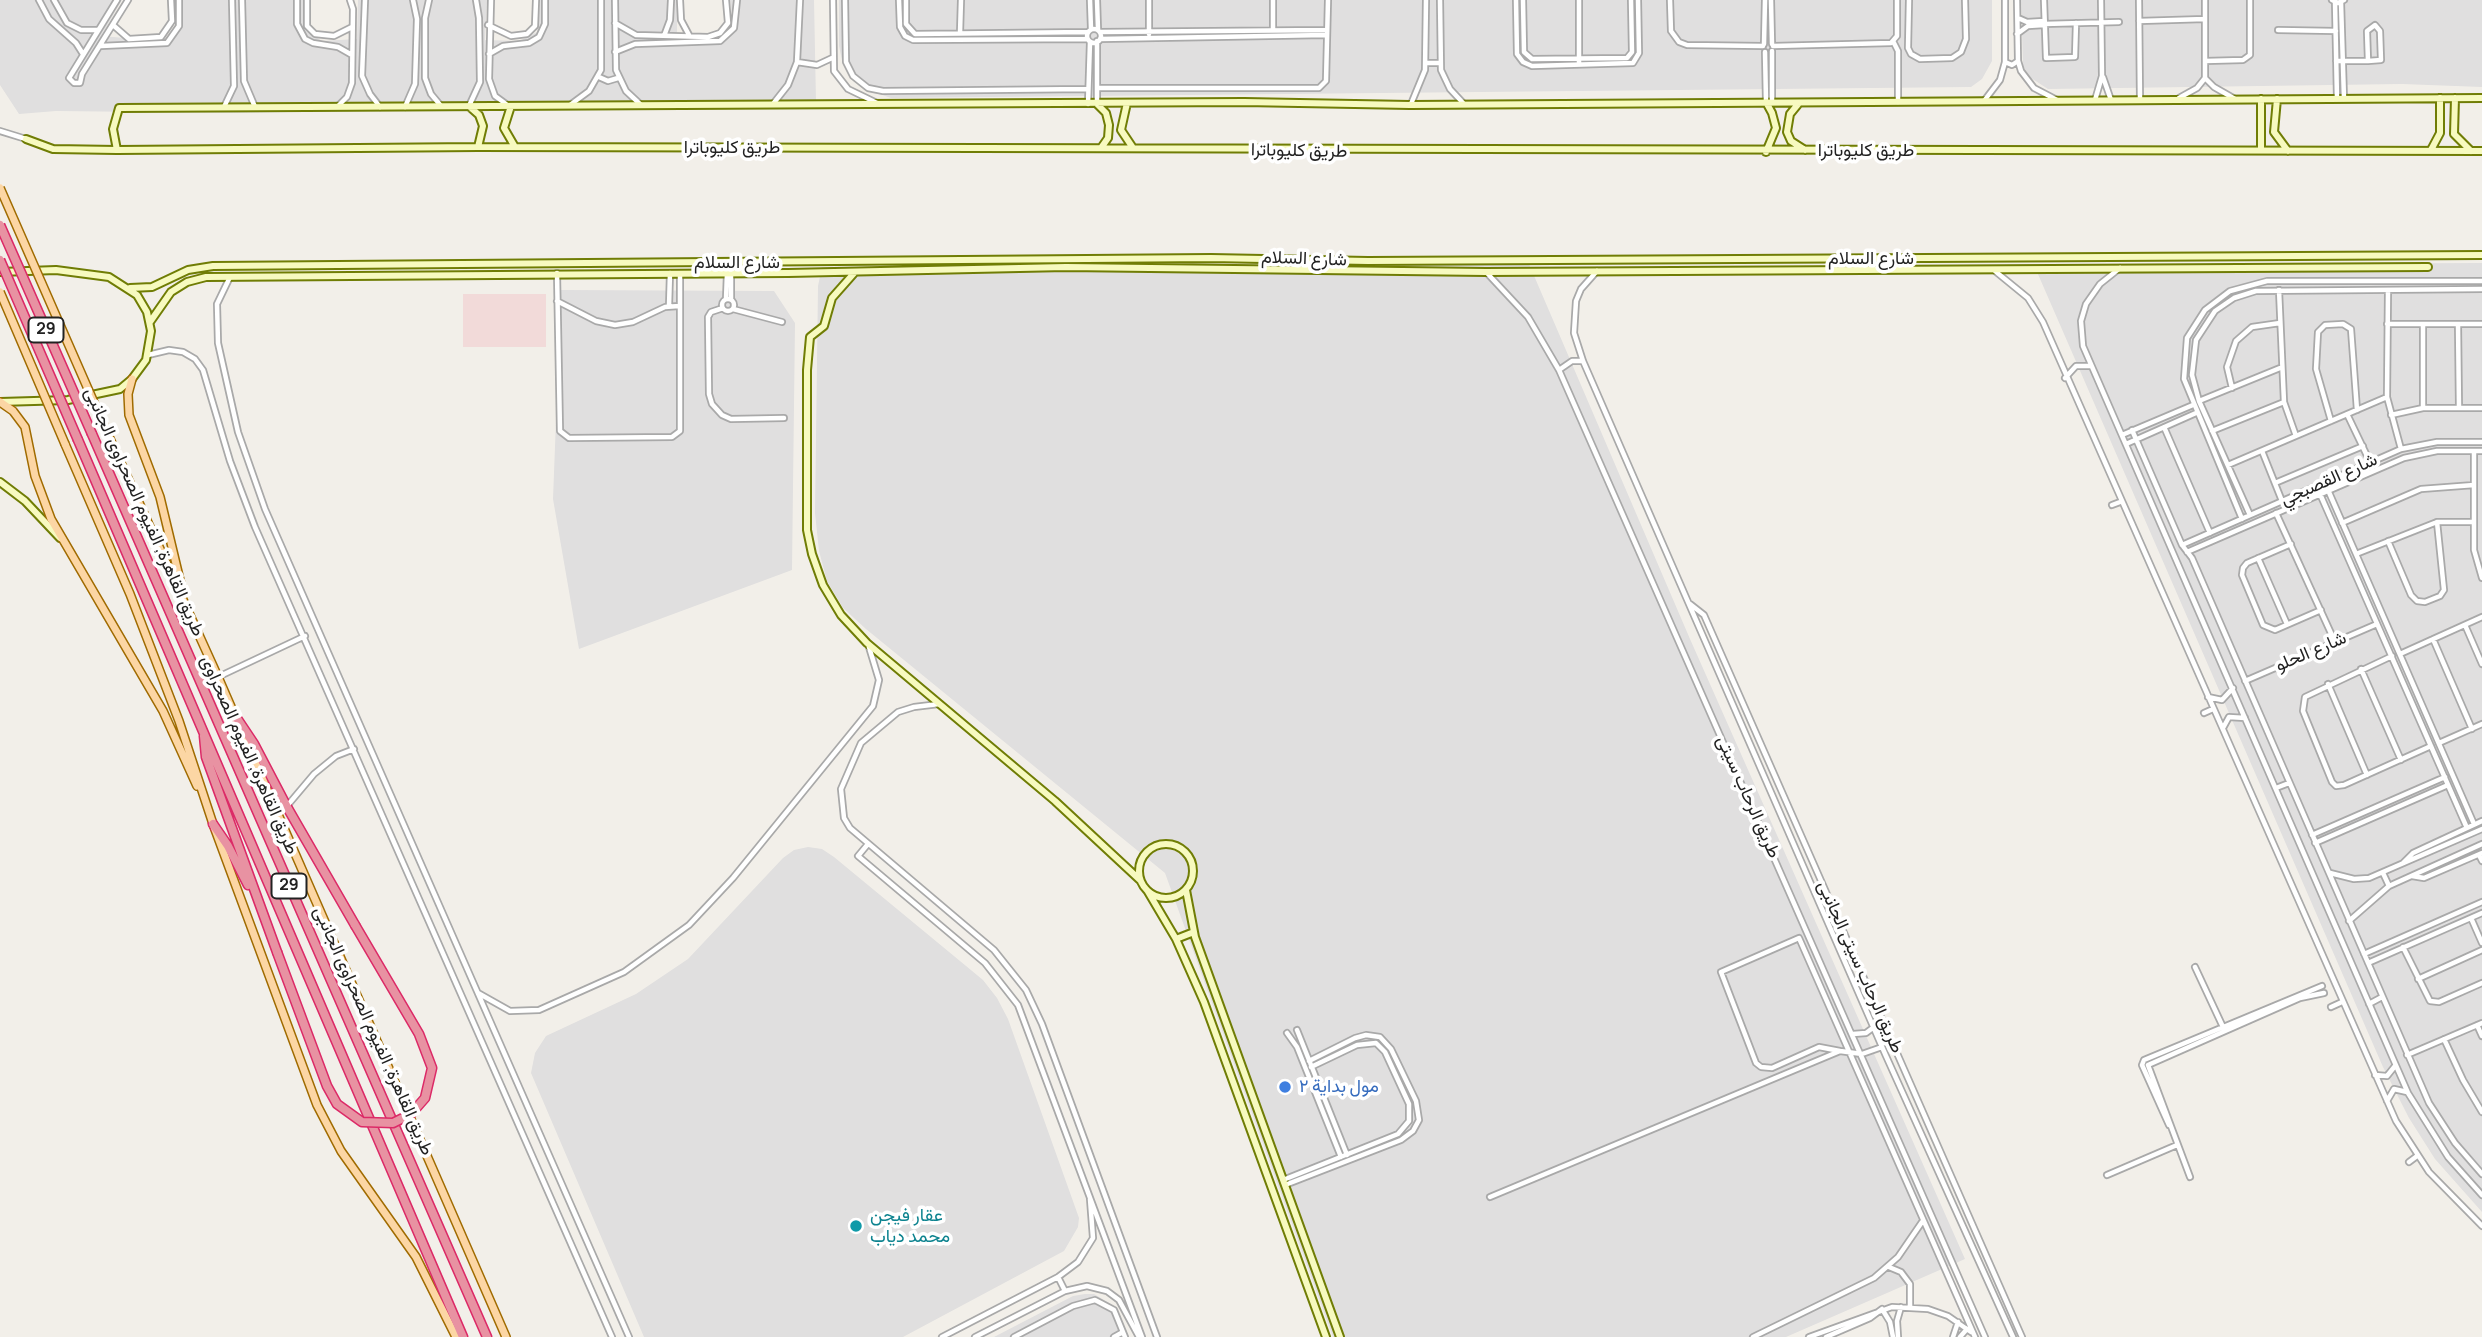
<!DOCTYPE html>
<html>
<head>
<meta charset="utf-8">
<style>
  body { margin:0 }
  canvas { display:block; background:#f2efe9 }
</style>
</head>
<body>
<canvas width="2482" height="1337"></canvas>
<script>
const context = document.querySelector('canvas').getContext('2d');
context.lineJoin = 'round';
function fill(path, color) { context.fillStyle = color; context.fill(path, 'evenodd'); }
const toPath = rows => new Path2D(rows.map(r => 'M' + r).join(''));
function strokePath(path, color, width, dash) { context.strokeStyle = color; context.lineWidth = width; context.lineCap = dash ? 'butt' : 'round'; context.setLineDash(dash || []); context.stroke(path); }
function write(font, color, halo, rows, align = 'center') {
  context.font = font + ' Manrope,Vazirmatn,sans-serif'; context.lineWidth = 7; context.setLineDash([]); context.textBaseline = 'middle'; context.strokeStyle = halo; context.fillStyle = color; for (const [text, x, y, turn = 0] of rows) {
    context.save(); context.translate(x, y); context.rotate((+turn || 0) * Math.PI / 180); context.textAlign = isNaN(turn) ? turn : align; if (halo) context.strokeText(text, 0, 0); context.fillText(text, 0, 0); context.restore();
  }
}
fill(toPath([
  [0,0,122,0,101,36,161,41,172,34,175,27,175,0,303,0,304,29,322,41,357,39,358,0,487,0,485,40,519,41,537,32,540,0,677,0,677,39,709,40,727,30,732,17,730,0,814,0,816,102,237,113,56,111,19,114,0,85],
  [839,0,1992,0,1992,61,1982,79,1971,87,891,98,862,88,850,76,842,60,839,46],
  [2021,0,2482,0,2482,87,2402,84,2048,89,2028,76,2023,66],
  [2482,263,2482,1212,2435,1159,2409,1118,2383,1067,2034,265],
  [1529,264,1690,639,1965,1259,1786,1337,1333,1337,1165,873,866,629,843,608,827,581,819,551,815,513,818,286,822,267],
  [561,290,774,291,795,323,792,570,579,649,553,499],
  [808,847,822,849,834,857,983,980,997,998,1008,1019,1079,1218,1078,1227,1064,1251,903,1337,644,1337,531,1073,535,1053,546,1036,636,994,688,959,783,858,794,850],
  [1085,1294,1094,1294,1111,1304,1118,1312,1127,1337,994,1337,1073,1296]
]), '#e0dfdf');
fill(toPath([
  [463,294,546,294,546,347,463,347]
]), '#f2dad9');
const street = toPath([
  [39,0,49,19,76,43,83,54],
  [54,0,67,23,81,30,97,30],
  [117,0,69,78,74,83,80,83,82,74,128,0],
  [242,0,244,81,255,107],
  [297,0,297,24,305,39,313,43,338,47,352,55],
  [307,0,307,26,315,34,334,36,352,27],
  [365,0,362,76,370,94,380,107],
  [429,0,425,18,425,78,431,94,441,106],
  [491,0,489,79,495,96,506,104],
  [615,0,616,70,626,91,641,105],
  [680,0,681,20,689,35],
  [833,0,834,71,848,89,877,103],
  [845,0,846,62,853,76,868,88,883,91,1088,89],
  [899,0,900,27,905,36,913,40,1087,39],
  [906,0,906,24,915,34,1088,32],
  [1090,0,1091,29],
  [1097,0,1098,29],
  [1149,0,1149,34],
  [1273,0,1273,30],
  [1440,0,1441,70,1450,89,1464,104],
  [1516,0,1517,54,1523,62,1532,66,1633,63,1639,53,1638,0],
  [1523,0,1524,52,1532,59,1627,58,1632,52,1631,0],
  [1579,0,1579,62],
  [1670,0,1671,31,1679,42,1687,45,1763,46],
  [1771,0,1772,44],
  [1909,0,1908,48,1911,54,1920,59,1952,58,1961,52,1966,39,1965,0],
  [2017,0,2018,61,2021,71,2034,88,2057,100],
  [2044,0,2046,58,2075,57,2076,23],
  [2139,0,2140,100],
  [2205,0,2205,78,2214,87,2235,99],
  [2332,0,2338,3,2344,0],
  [2335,2,2337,99],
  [2341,2,2344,99],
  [2018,18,2027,22,2044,21],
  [2139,21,2205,19],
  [615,23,636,35,708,37,720,33,728,23,726,0],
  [2044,24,2119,22],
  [113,25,129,39,161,37,172,21,171,0],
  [488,25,511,36,527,34,535,26,536,0],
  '1087 36a7 7 0 1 1 14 0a7 7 0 1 1-14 0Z',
  [2278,30,2336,31],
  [1100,32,1326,30],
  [960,33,961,0],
  [2017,34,2028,26,2044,25],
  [664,36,670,20,671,0],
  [1100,39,1326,35],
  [1893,41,1898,51,1898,102],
  [1764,44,1765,0],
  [101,46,167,43,179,26,179,0],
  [1773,46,1891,43,1897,36,1897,0],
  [1772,51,1772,102],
  [615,52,635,44,720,41,734,28,737,0],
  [1765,52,1766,102],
  [489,54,503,46,529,43,539,37,545,24,545,0],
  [2205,61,2243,60,2250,55,2250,0],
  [2336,61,2368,61,2381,60,2380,31,2375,25,2367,31,2368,61],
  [797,62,817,65,832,58],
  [2005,62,2012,65,2018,61],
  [1426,63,1440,63],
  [599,77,608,81,618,78],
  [2103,77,2111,100],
  [1097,88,1319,88,1326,81,1328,0],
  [2179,98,2197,88,2205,78],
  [2095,100,2102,76,2101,0],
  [1984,101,2000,80,2005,62,2005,0],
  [773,104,788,85,797,62,800,0],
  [1088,104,1090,42],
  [1097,104,1097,41],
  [1411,104,1425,70,1426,0],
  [570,105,589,91,601,70,601,0],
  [338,106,347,97,352,83,353,9,350,0],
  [469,106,480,82,479,18,476,0],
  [224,107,234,86,232,0],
  [405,107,415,84,417,19,413,0],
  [0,131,26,139],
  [2120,268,2100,284,2086,304,2081,321,2083,346,2408,1093,2448,1157,2482,1195],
  [1597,271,1581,289,1576,301,1574,333,1583,361,1886,1056,2013,1337],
  [1995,271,2028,298,2043,322,2396,1121,2429,1172,2482,1226],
  [557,273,560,431,569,438,672,437,680,431,680,274],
  [1487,273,1528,317,1559,370,1985,1337],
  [230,277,217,304,218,343,238,432,265,509,629,1337],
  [2279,290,2284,402,2296,436],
  [2388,291,2387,397,2401,449],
  '722 305a6 6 0 1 1 12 0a6 6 0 1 1-12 0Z',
  [726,299,727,273],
  [731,299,731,273],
  [557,301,596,321,615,325,633,322,665,307,679,306],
  [669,306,670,273],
  [723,308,711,312,708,317,709,394,712,404,722,415,731,419,784,418],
  [733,309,782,322],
  [2387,324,2482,324],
  [2458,324,2459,408],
  [148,355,169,350,183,352,195,359,203,370,230,461,255,527,612,1337],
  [1559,370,1572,361,1583,361],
  [2065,378,2076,366,2091,366],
  [2232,388,2227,367,2236,341,2252,327,2280,323],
  [2199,401,2280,368],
  [2423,408,2423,324],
  [2347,414,2370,462],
  [2391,415,2423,408,2482,408],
  [2331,421,2316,369,2318,332,2325,325,2343,324,2351,329,2357,410],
  [2164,427,2210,533],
  [2132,430,2182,545,2192,558,2429,1103,2455,1143,2482,1174],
  [2212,431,2284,402],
  [2122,435,2193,405],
  [2126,444,2196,413],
  [2262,451,2282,501],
  [2474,451,2474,550,2482,578],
  [2228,465,2387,397],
  [2275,483,2363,446],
  [2328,490,2474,824],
  [2320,494,2467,828],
  [2112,505,2120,502],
  [2276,513,2335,642],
  [2250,515,2199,401,2192,375,2196,340,2215,311,2234,298,2256,291,2482,289],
  [2242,519,2184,379,2187,338,2205,310,2230,291,2267,281,2482,281],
  [2342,523,2421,489,2474,485],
  [2388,541,2411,595,2417,601,2425,602,2440,596,2444,590,2437,522],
  [2291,544,2247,563,2243,568,2242,575,2263,625,2275,630,2321,610],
  [2182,545,2401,449,2437,442,2482,442],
  [2187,552,2404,458,2437,451,2482,451],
  [2356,554,2437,522,2473,522],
  [2258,558,2287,624],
  [1690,604,1704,615,2022,1337],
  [2465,625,2482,664],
  [2433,639,2472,729],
  [2400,654,2482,617],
  [2392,656,2305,697,2303,711,2332,782,2336,786,2344,785,2431,746],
  [2361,669,2401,760],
  [218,677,305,636],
  [2245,681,2377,624],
  [2328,684,2367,775],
  [2208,697,2222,700,2233,688],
  [939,704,914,707,898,712,861,743,841,789,844,818,850,828,994,950,1026,990,1042,1024,1157,1337],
  [2204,713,2213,709],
  [2223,728,2229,717,2245,718],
  [2439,743,2482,724],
  [2276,788,2289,783],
  [287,806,314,774,336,756,354,749],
  [2312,835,2445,777],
  [2315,843,2448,785],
  [868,844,858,856,985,963,1018,1005,1142,1337],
  [2479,855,2482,861],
  [2403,863,2413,853,2482,821],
  [2330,873,2354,879,2369,878,2482,829],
  [2383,873,2389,886],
  [2412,876,2424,878,2482,853],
  [2471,918,2482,943],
  [2349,921,2389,886,2482,844],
  [2403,947,2430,1001,2439,1002,2482,983],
  [2364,954,2482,902],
  [2368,963,2482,913],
  [2195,967,2223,1027],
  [2418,979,2482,950],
  [478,993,510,1011,539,1010,624,972,689,925,733,878,873,706,879,680,869,647],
  [2369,1004,2382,997],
  [2331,1007,2342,1002],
  [2477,1025,2482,1036],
  [1297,1030,1347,1155],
  [1287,1033,1297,1047,1341,1157],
  [1853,1034,1866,1033,1874,1027],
  [2444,1039,2463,1080,2482,1112],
  [1840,1051,1819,1047,1772,1068,1761,1067,1756,1063,1721,972,1799,938,1975,1337],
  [2407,1055,2482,1023],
  [2375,1075,2387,1076,2395,1066],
  [2387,1101,2394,1089,2407,1092],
  [2169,1125,2142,1065,2144,1060,2322,986],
  [2409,1162,2417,1156],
  [2107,1175,2177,1145],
  [2190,1177,2148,1065,2300,998,2324,993],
  [1283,1180,1398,1134,1409,1121,1409,1104,1385,1052,1376,1043,1357,1045,1311,1067],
  [1285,1185,1401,1140,1413,1131,1419,1120,1416,1101,1391,1049,1380,1037,1366,1035,1355,1038,1309,1061],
  [1490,1197,1840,1051,1862,1054,1882,1047],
  [1889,1267,1901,1272,1910,1284,1910,1307],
  [1058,1277,1065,1291],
  [942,1337,1058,1277,1078,1262,1093,1238,1090,1199],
  [975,1337,1065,1291,1087,1286,1107,1291,1119,1300,1139,1337],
  [1014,1337,1073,1306,1095,1300,1114,1310,1125,1337],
  [1114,1337,1123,1332],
  [1753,1337,1874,1278,1898,1257,1922,1222],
  [1809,1337,1892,1307,1928,1309,1948,1316,1971,1332],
  [1826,1337,1870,1318,1882,1309,1890,1322,1893,1337],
  [1898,1337,1897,1321,1901,1307],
  [1953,1337,1958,1322],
  [1960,1337,1967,1329]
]);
const secondary = toPath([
  [2455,98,2454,134,2471,151],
  [2277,99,2274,132,2288,151],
  [1766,102,1772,113,1776,128,1766,152],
  [1127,103,1121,130,1133,148],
  [1799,103,1790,114,1787,132,1791,141,1805,150],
  [1097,104,1106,113,1109,125,1108,138,1101,148],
  [511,106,504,128,515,147],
  [470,107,479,115,483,126,478,147],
  [26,139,53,149,117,150,478,147,2482,151],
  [117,150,113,129,119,108,1244,102,1410,105,2482,98],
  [2261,150,2261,99],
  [2431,150,2440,133,2440,98],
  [0,272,56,270,109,277,137,295,147,312,151,331,146,360,132,379,120,389,68,400,0,402],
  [855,272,832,298,824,326,810,337,807,370,807,530,812,554,823,585,841,615,867,643,1055,801,1140,880],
  [130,288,152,287,188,270,213,266,1211,258,1368,261,2482,255],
  [150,322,171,292,187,282,206,277,788,273,1066,267,1486,272,2428,267],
  [0,482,25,501,60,538],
  '1139 871a27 27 0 1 1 54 0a27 27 0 1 1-54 0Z',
  [1147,890,1176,939,1204,1002,1326,1337],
  [1186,890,1195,937,1340,1337],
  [1176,939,1194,932]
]);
const primary = toPath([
  [132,379,128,394,129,415,160,497,183,593],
  [0,402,13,411,25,427,35,476,51,519,163,711,197,786],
  [106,430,218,677,506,1337],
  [65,444,130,594,179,721,213,824,317,1105,341,1151,416,1257,456,1337]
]);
const highway = toPath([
  [92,434,487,1337],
  [78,440,463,1337],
  [236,717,254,744,287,807,355,925],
  [204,736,206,757,277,952],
  [213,824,228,846,248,885]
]);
strokePath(street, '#a9a9a9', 8);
strokePath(secondary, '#707d05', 10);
strokePath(primary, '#a06b00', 10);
strokePath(highway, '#dc2a67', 11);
strokePath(street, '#fff', 4.5);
strokePath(secondary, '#f7fabf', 6);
strokePath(primary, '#fcd6a4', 7);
strokePath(highway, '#e892a2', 8);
const primaryBridge = toPath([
  [0,188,106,430],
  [0,292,65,444]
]);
const highwayBridge = toPath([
  [0,225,92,434],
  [0,260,78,440],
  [277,952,327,1086,337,1104,362,1122,393,1123,411,1114,425,1098,432,1068,419,1034,355,925]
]);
strokePath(primaryBridge, '#a06b00', 10, []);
strokePath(highwayBridge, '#dc2a67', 11, []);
strokePath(primaryBridge, '#fcd6a4', 7);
strokePath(highwayBridge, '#e892a2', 8);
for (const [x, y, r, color] of [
  [1285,1087,7,"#3f7fe0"],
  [856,1226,7,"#0f9aa8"]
]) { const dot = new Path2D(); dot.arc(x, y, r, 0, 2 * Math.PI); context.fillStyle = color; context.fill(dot); strokePath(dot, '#fff', 2.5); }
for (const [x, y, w] of [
  [46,330,35],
  [289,886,35]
]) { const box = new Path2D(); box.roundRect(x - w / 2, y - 12.5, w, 25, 5); context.fillStyle = '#fff'; context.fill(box); strokePath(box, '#222', 2); }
write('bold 16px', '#222', null, [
  ["29",46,330],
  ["29",289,886]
]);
write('18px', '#222', '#fff', [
  ["طريق كليوباترا",732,148],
  ["طريق كليوباترا",1299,151,1],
  ["طريق كليوباترا",1866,151],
  ["شارع السلام",1304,259,2],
  ["شارع السلام",1871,259],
  ["شارع السلام",737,263],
  ["شارع القصبجي",2329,480,-24],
  ["طريق القاهرة, الفيوم الصحراوى الجانبى",144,512,66],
  ["شارع الحلو",2311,652,-23],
  ["طريق القاهرة, الفيوم الصحراوى",249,755,66],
  ["طريق الرحاب سيتى",1748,797,66],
  ["طريق الرحاب سيتى الجانبى",1860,967,66],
  ["طريق القاهرة, الفيوم الصحراوى الجانبى",373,1031,66]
]);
write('18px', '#366cbe', '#fff', [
  ["مول بداية ۲",1299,1087]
], 'left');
write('18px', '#0d838f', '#fff', [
  ["عقار فيجن",870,1216],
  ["محمد دياب",870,1237]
], 'left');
</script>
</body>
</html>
